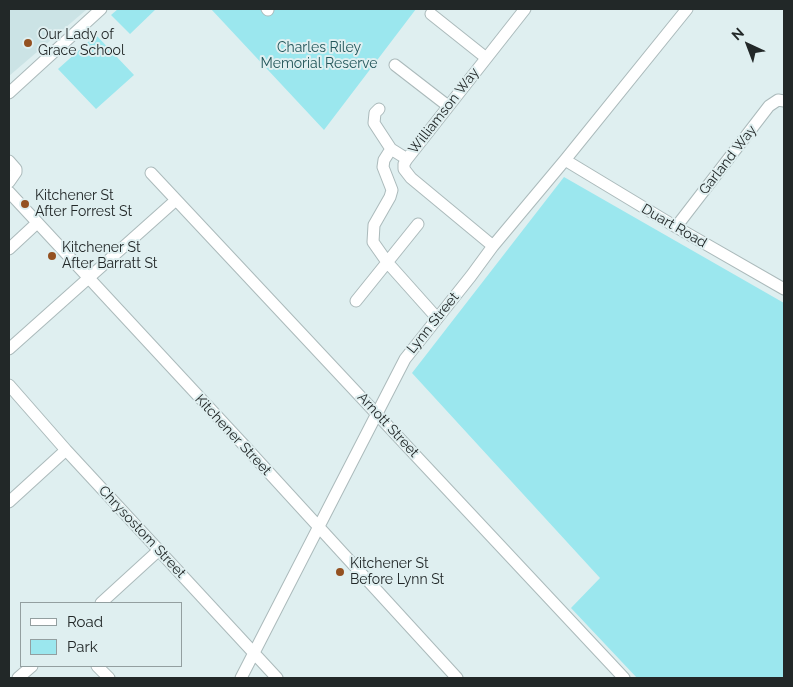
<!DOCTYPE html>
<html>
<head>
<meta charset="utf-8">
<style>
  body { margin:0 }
  #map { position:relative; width:793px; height:687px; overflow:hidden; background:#dfeff0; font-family:Raleway,sans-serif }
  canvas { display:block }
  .frame { position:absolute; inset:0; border:10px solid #222828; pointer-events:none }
  .legend { position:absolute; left:20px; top:602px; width:162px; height:65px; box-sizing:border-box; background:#dfeff0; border:1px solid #939fa0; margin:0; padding:6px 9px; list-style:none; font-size:15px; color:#222828 }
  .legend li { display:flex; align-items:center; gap:10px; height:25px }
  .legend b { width:25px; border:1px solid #939fa0 }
  .north { position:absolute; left:723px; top:20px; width:50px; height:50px; -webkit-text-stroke:4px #dfeff0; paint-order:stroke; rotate:317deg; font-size:14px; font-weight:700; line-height:20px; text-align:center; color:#222828 }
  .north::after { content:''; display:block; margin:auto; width:18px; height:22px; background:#222828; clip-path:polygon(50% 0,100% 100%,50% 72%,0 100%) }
</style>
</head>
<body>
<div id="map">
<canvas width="793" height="687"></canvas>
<div class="frame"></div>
<ul class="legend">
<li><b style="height:6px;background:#fff"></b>Road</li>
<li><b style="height:14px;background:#9be7ee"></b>Park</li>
</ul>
<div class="north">N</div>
</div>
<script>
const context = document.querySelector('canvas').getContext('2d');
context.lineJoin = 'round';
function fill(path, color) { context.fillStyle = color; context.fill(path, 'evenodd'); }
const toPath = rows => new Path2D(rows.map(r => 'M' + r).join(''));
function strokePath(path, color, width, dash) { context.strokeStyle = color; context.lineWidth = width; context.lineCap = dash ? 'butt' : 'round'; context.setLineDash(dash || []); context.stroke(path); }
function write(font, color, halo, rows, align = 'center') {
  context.font = font + ' Raleway,sans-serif'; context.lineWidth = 4; context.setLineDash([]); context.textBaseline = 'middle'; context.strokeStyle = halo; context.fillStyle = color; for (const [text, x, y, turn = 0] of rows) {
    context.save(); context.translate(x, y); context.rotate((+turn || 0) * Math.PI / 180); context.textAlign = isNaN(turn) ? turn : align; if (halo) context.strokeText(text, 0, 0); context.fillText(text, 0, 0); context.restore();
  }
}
fill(toPath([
  [9,9,85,9,86,10,9,76]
]), '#cbe3e5');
fill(toPath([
  [118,9,156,9,130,34,111,15],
  [211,9,416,9,324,130],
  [96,35,134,75,96,109,58,69],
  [564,177,784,303,784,678,637,678,571,608,600,578,412,373]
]), '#9be7ee');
const minor = toPath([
  [267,9,268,10],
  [431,14,485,57],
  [395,65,448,106],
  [9,93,101,9],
  [379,109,375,113,374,123,391,149,407,159],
  [391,149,384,160,383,167,392,190,390,197,374,225,373,242,387,262,437,318],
  [565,160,676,227,784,289],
  [9,161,16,169,16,172,9,182],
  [151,173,624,678],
  [9,192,241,442,457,678],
  [676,227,769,106,778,100,784,101],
  [493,246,411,178,404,169,404,164,407,159,525,9],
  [9,249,37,223],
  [356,301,418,224],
  [9,349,176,200],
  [9,385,66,450,277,678],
  [9,502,66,450],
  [101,603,159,550],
  [97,666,109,678],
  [18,678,32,666],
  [241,678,405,359,471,276,493,246,565,160,687,9]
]);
strokePath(minor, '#abbabb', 13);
strokePath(minor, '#fff', 11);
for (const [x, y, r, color] of [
  [28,43,5,"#945121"],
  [25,204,5,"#945121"],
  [52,256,5,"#945121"],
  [340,572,5,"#945121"]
]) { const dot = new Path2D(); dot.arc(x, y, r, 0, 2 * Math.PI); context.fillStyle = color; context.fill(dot); strokePath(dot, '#dfeff0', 2); }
write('14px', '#222828', '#dfeff0', [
  ["Our Lady of",38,35],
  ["Grace School",38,51],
  ["Kitchener St",35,196],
  ["After Forrest St",35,212],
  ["Kitchener St",62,248],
  ["After Barratt St",62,264],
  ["Kitchener St",350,564],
  ["Before Lynn St",350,580]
], 'left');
write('14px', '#23565a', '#dfeff0', [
  ["Charles Riley",319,48],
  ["Memorial Reserve",319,64]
]);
write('14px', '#222828', '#dfeff0', [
  ["Williamson Way",444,111,-52],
  ["Garland Way",728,160,-52],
  ["Duart Road",674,226,30],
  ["Lynn Street",433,323,-51],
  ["Arnott Street",388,425,47],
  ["Kitchener Street",233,435,47],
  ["Chrysostom Street",142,532,47]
]);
</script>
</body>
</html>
